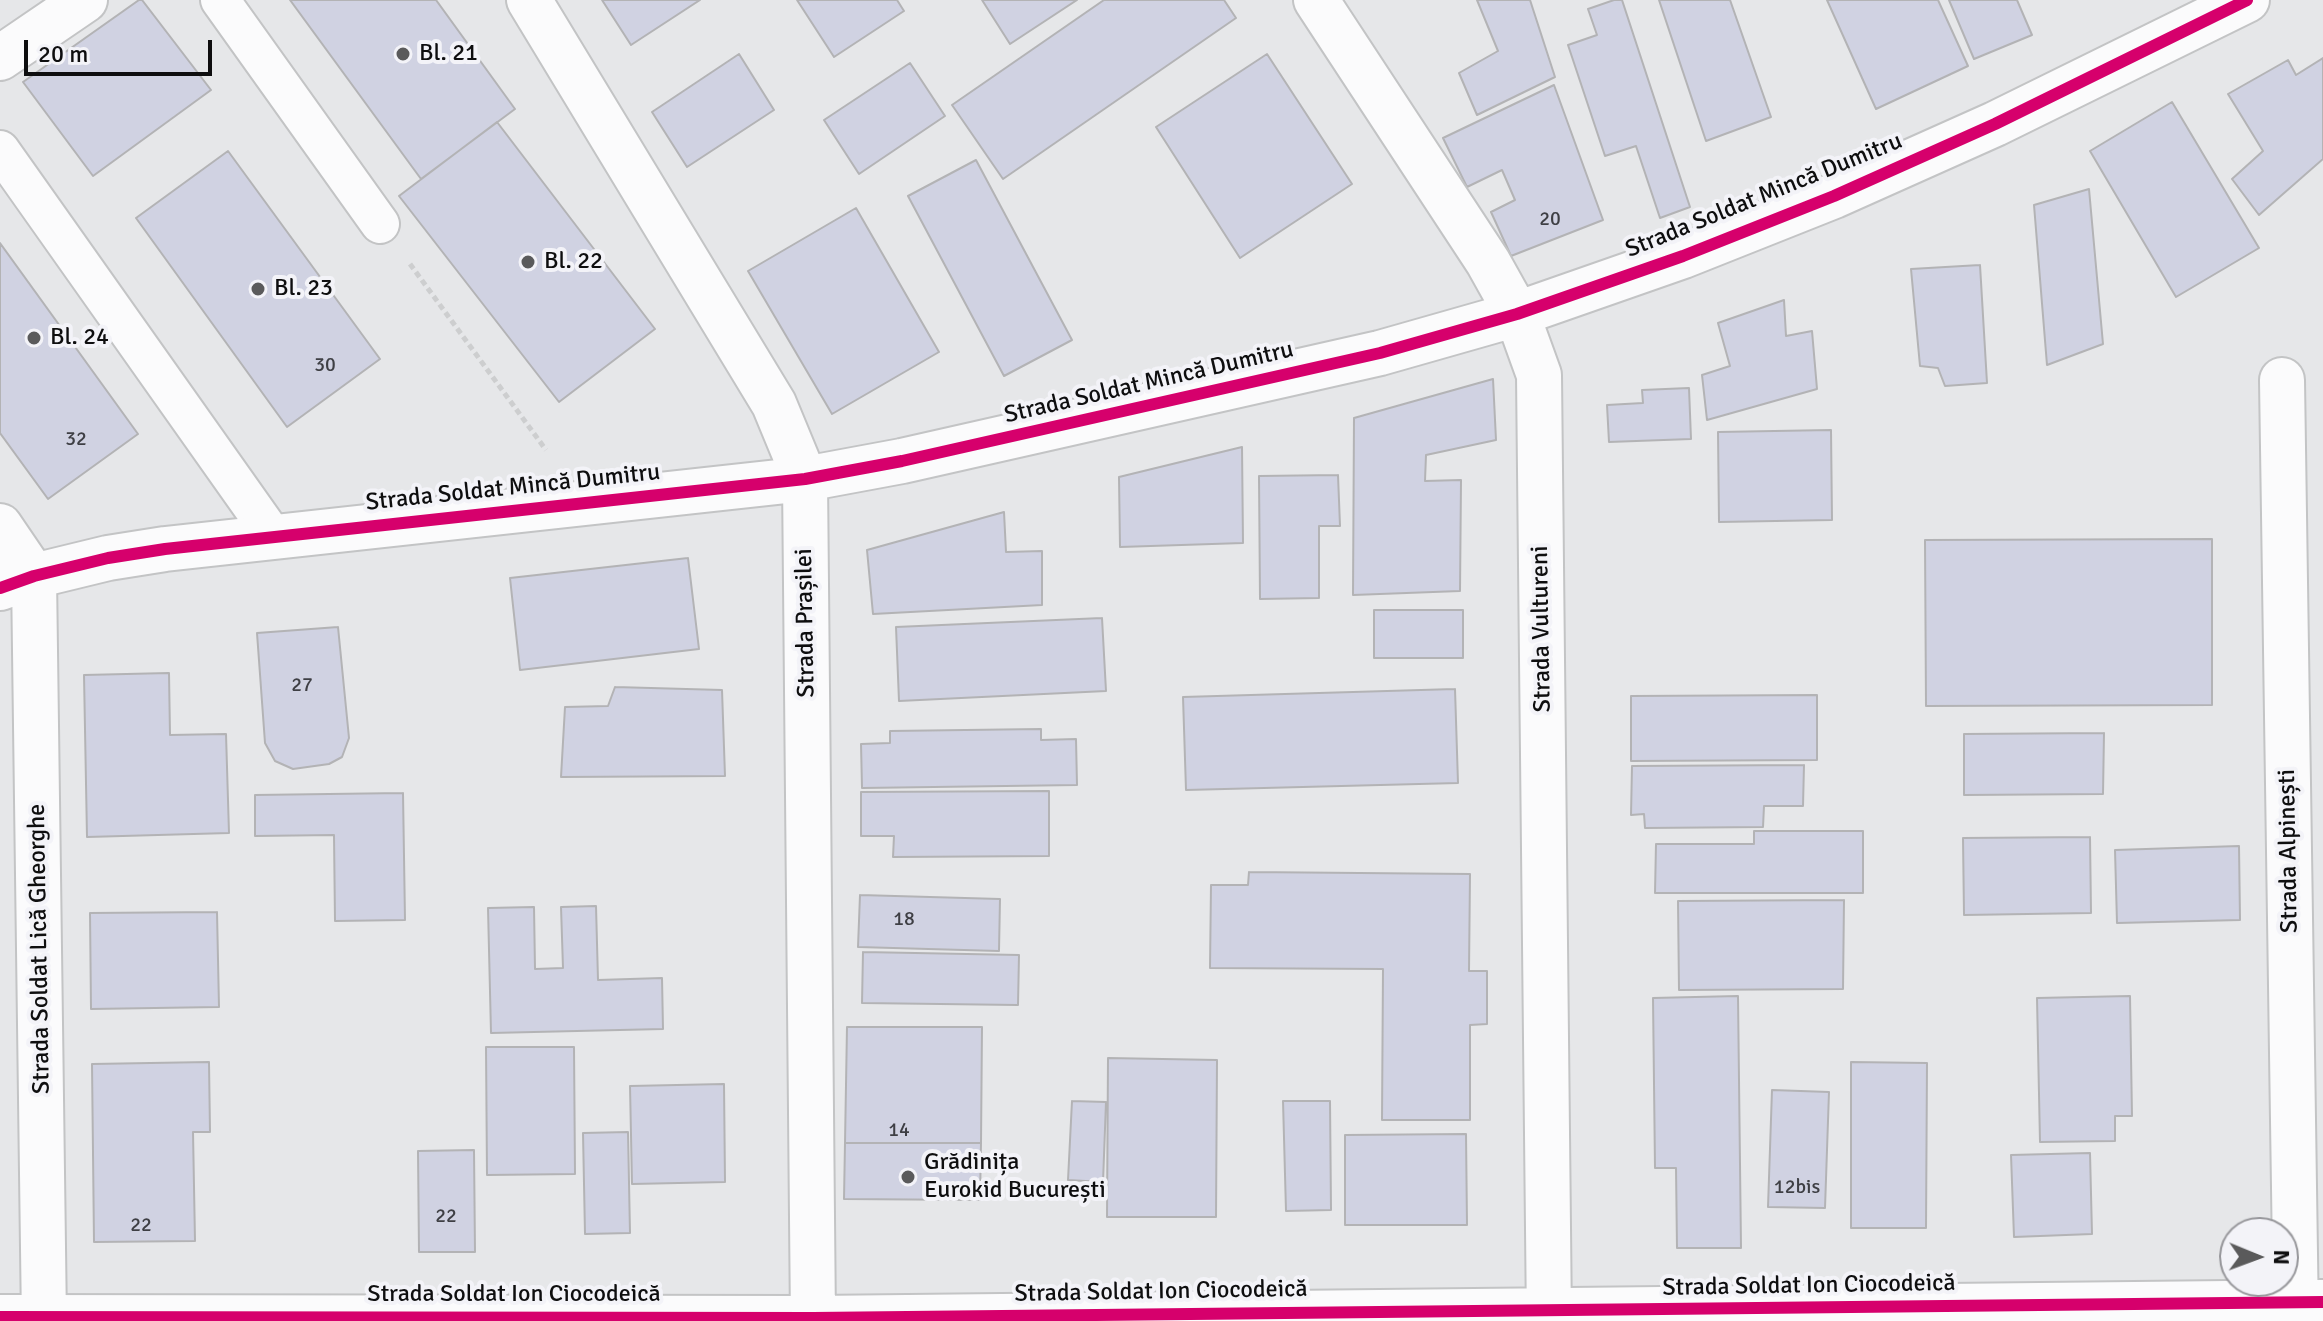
<!DOCTYPE html>
<html>
<head>
<meta charset="utf-8">
<style>
  body { margin:0 }
  #map { position:relative; width:2323px; height:1321px; overflow:hidden; background:#e6e7e9; font-family:Signika,sans-serif }
  canvas { display:block }
  .north { position:absolute; left:2219px; top:1217px; width:80px; height:80px; box-sizing:border-box; background:#f3f3f8; border:2px solid #97979b; border-radius:50%; rotate:91deg; font-size:22px; font-weight:700; line-height:32px; text-align:center; color:#0e0e0f }
  .north::after { content:''; display:block; margin:auto; width:28px; height:36px; background:#5a5a5b; clip-path:polygon(50% 0,100% 100%,50% 72%,0 100%) }
  .scale { position:absolute; left:24px; top:40px; width:188px; height:36px; box-sizing:border-box; border:4px solid #0e0e0f; border-top:0; padding-left:10px; font-size:24px; line-height:28px; white-space:nowrap; color:#0e0e0f; -webkit-text-stroke:6px #f3f3f8; paint-order:stroke }
</style>
</head>
<body>
<div id="map">
<canvas width="2323" height="1321"></canvas>
<div class="north">N</div>
<div class="scale">20 m</div>
</div>
<script>
const context = document.querySelector('canvas').getContext('2d');
context.lineJoin = 'round';
function fill(path, color) { context.fillStyle = color; context.fill(path, 'evenodd'); }
const toPath = rows => new Path2D(rows.map(r => 'M' + r).join(''));
function strokePath(path, color, width, dash) { context.strokeStyle = color; context.lineWidth = width; context.lineCap = dash ? 'butt' : 'round'; context.setLineDash(dash || []); context.stroke(path); }
function write(font, color, halo, rows, align = 'center') {
  context.font = font + ' Signika,sans-serif'; context.lineWidth = 8; context.setLineDash([]); context.textBaseline = 'middle'; context.strokeStyle = halo; context.fillStyle = color; for (const [text, x, y, turn = 0] of rows) {
    context.save(); context.translate(x, y); context.rotate((+turn || 0) * Math.PI / 180); context.textAlign = isNaN(turn) ? turn : align; if (halo) context.strokeText(text, 0, 0); context.fillText(text, 0, 0); context.restore();
  }
}
const building = toPath([
  [139,0,142,0,211,90,93,176,23,82,139,0],
  [290,0,436,0,515,109,421,179,290,0],
  [602,0,700,0,631,45,602,0],
  [797,0,897,0,904,11,834,57,797,0],
  [982,0,1077,0,1010,44,982,0],
  [1104,0,1224,0,1236,18,1003,179,952,105,1104,0],
  [1477,0,1530,0,1555,77,1477,115,1459,73,1498,51,1477,0],
  [1614,0,1622,0,1690,207,1660,218,1636,146,1605,156,1568,45,1597,35,1588,9,1614,0],
  [1659,0,1730,0,1771,117,1706,141,1659,0],
  [1827,0,1938,0,1968,66,1876,109,1827,0],
  [1949,0,2017,0,2032,35,1974,59,1949,0],
  [739,54,774,110,687,167,652,112,739,54],
  [1267,54,1352,184,1240,258,1156,127,1267,54],
  [2323,58,2323,159,2259,215,2232,179,2263,151,2228,94,2288,60,2296,75,2323,58],
  [910,63,945,116,859,174,824,120,910,63],
  [1554,85,1603,220,1511,256,1491,212,1515,200,1502,170,1467,187,1443,138,1554,85],
  [2172,102,2259,248,2176,297,2090,151,2172,102],
  [497,122,655,329,559,402,399,196,497,122],
  [228,151,380,359,287,427,136,218,228,151],
  [976,160,1072,340,1004,376,908,196,976,160],
  [2089,189,2103,344,2047,365,2034,205,2089,189],
  [856,208,939,352,832,414,748,271,856,208],
  [0,243,138,434,48,499,0,433,0,243],
  [1980,265,1987,383,1945,386,1938,368,1920,366,1911,269,1980,265],
  [1784,300,1786,336,1812,331,1817,389,1707,420,1702,375,1730,366,1718,323,1784,300],
  [1493,379,1496,440,1426,455,1425,481,1461,480,1460,591,1353,595,1354,418,1493,379],
  [1689,388,1691,439,1609,442,1607,405,1643,403,1642,390,1689,388],
  [1831,430,1832,520,1719,522,1718,432,1831,430],
  [1242,447,1243,543,1120,547,1119,477,1242,447],
  [1338,475,1340,526,1319,526,1319,598,1260,599,1259,476,1338,475],
  [1004,512,1006,552,1042,551,1042,605,873,614,867,550,1004,512],
  [2212,539,2212,705,1926,706,1925,540,2212,539],
  [688,558,699,649,520,670,510,578,688,558],
  [1374,610,1463,610,1463,658,1374,658,1374,610],
  [1102,618,1106,691,899,701,896,627,1102,618],
  [338,627,349,738,342,757,329,764,293,769,275,761,265,743,257,633,338,627],
  [169,673,170,735,226,734,229,833,87,837,84,675,169,673],
  [615,687,722,690,725,776,561,777,565,707,608,706,615,687],
  [1455,689,1458,783,1186,790,1183,697,1455,689],
  [1817,695,1817,760,1631,761,1631,696,1817,695],
  [1041,729,1041,740,1076,739,1077,785,862,788,861,744,890,743,890,731,1041,729],
  [2104,733,2103,794,1964,795,1964,734,2104,733],
  [1804,765,1803,806,1764,806,1763,827,1645,828,1644,814,1631,815,1632,766,1804,765],
  [1049,791,1049,856,893,857,894,836,861,836,861,792,1049,791],
  [403,793,405,920,335,921,334,835,255,836,255,795,403,793],
  [1754,831,1863,831,1863,893,1655,893,1656,844,1754,844,1754,831],
  [2090,837,2091,913,1964,915,1963,838,2090,837],
  [2239,846,2240,920,2117,923,2115,850,2239,846],
  [1249,872,1470,874,1469,971,1487,971,1487,1024,1470,1025,1470,1120,1382,1120,1383,969,1210,968,1211,885,1248,885,1249,872],
  [860,895,1000,899,999,951,858,947,860,895],
  [1844,900,1843,989,1679,990,1678,901,1844,900],
  [596,906,598,980,662,978,663,1029,491,1033,488,908,534,907,535,969,563,968,561,907,596,906],
  [217,912,219,1007,91,1009,90,913,217,912],
  [863,952,1019,955,1018,1005,862,1003,863,952],
  [1738,996,1741,1248,1677,1248,1676,1168,1655,1168,1653,998,1738,996],
  [2130,996,2132,1116,2115,1116,2115,1141,2040,1142,2037,998,2130,996],
  [847,1027,982,1027,981,1143,845,1143,847,1027],
  [486,1047,574,1047,575,1174,487,1175,486,1047],
  [1108,1058,1217,1060,1216,1217,1107,1217,1108,1058],
  [209,1062,210,1132,193,1132,195,1241,94,1242,92,1064,209,1062],
  [1851,1062,1927,1063,1926,1228,1851,1228,1851,1062],
  [724,1084,725,1182,632,1184,630,1086,724,1084],
  [1772,1090,1829,1092,1825,1208,1768,1207,1772,1090],
  [1072,1101,1106,1102,1103,1182,1068,1180,1072,1101],
  [1283,1101,1330,1101,1331,1210,1286,1211,1283,1101],
  [628,1132,630,1233,585,1234,583,1133,628,1132],
  [1466,1134,1467,1225,1345,1225,1345,1135,1466,1134],
  [845,1143,981,1143,980,1200,844,1199,845,1143],
  [474,1150,475,1252,419,1252,418,1151,474,1150],
  [2090,1153,2092,1234,2014,1237,2011,1155,2090,1153]
]);
fill(building, '#d0d2e2');
strokePath(building, '#b3b3b5', 2);
const lane = toPath([
  [220,0,380,224],
  [0,150,273,536]
]);
const street = toPath([
  [529,0,774,404,805,479,813,1321],
  [1316,0,1488,262,1517,314,1539,375,1549,1321],
  [0,58,85,0],
  [2282,380,2296,1321],
  [0,526,34,576,44,1321],
  [0,588,34,576,108,558,165,549,805,479,902,461,1380,353,1517,314,1683,256,1834,196,1995,124,2247,0],
  [0,1317,813,1318,2323,1302]
]);
strokePath(lane, '#c3c4c5', 42);
strokePath(street, '#c3c4c5', 48);
strokePath(toPath([
  [410,264,546,450]
]), '#cdcecf', 5, [6, 4]);
strokePath(lane, '#fbfbfc', 38);
strokePath(street, '#fbfbfc', 44);
strokePath(toPath([
  [0,588,34,576,108,558,165,549,805,479,902,461,1380,353,1517,314,1683,256,1834,196,1995,124,2247,0],
  [0,1317,813,1318,2323,1302]
]), '#d6006c', 12);
for (const [x, y, r, color] of [
  [403,54,8,"#5a5a5b"],
  [528,262,8,"#5a5a5b"],
  [258,289,8,"#5a5a5b"],
  [34,338,8,"#5a5a5b"],
  [908,1177,8,"#5a5a5b"]
]) { const dot = new Path2D(); dot.arc(x, y, r, 0, 2 * Math.PI); context.fillStyle = color; context.fill(dot); strokePath(dot, '#f3f3f8', 3); }
write('20px', '#3e3f44', null, [
  ["20",1550,220],
  ["30",325,366],
  ["32",76,440],
  ["27",302,686],
  ["18",904,920],
  ["14",899,1131],
  ["12bis",1797,1188],
  ["22",446,1217],
  ["22",141,1226]
]);
write('24px', '#0e0e0f', '#f3f3f8', [
  ["Bl. 21",419,54],
  ["Bl. 22",544,262],
  ["Bl. 23",274,289],
  ["Bl. 24",50,338],
  ["Grădinița",924,1163],
  ["Eurokid București",924,1191]
], 'left');
write('24px', '#0e0e0f', '#f3f3f8', [
  ["Strada Soldat Mincă Dumitru",1764,196,-22],
  ["Strada Soldat Mincă Dumitru",1149,383,-13],
  ["Strada Soldat Mincă Dumitru",513,488,-6],
  ["Strada Prașilei",806,623,-91],
  ["Strada Vultureni",1542,629,-91],
  ["Strada Alpinești",2289,851,-91],
  ["Strada Soldat Lică Gheorghe",40,949,-91],
  ["Strada Soldat Ion Ciocodeică",1809,1286,-1],
  ["Strada Soldat Ion Ciocodeică",1161,1292,-1],
  ["Strada Soldat Ion Ciocodeică",514,1295]
]);
</script>
</body>
</html>
